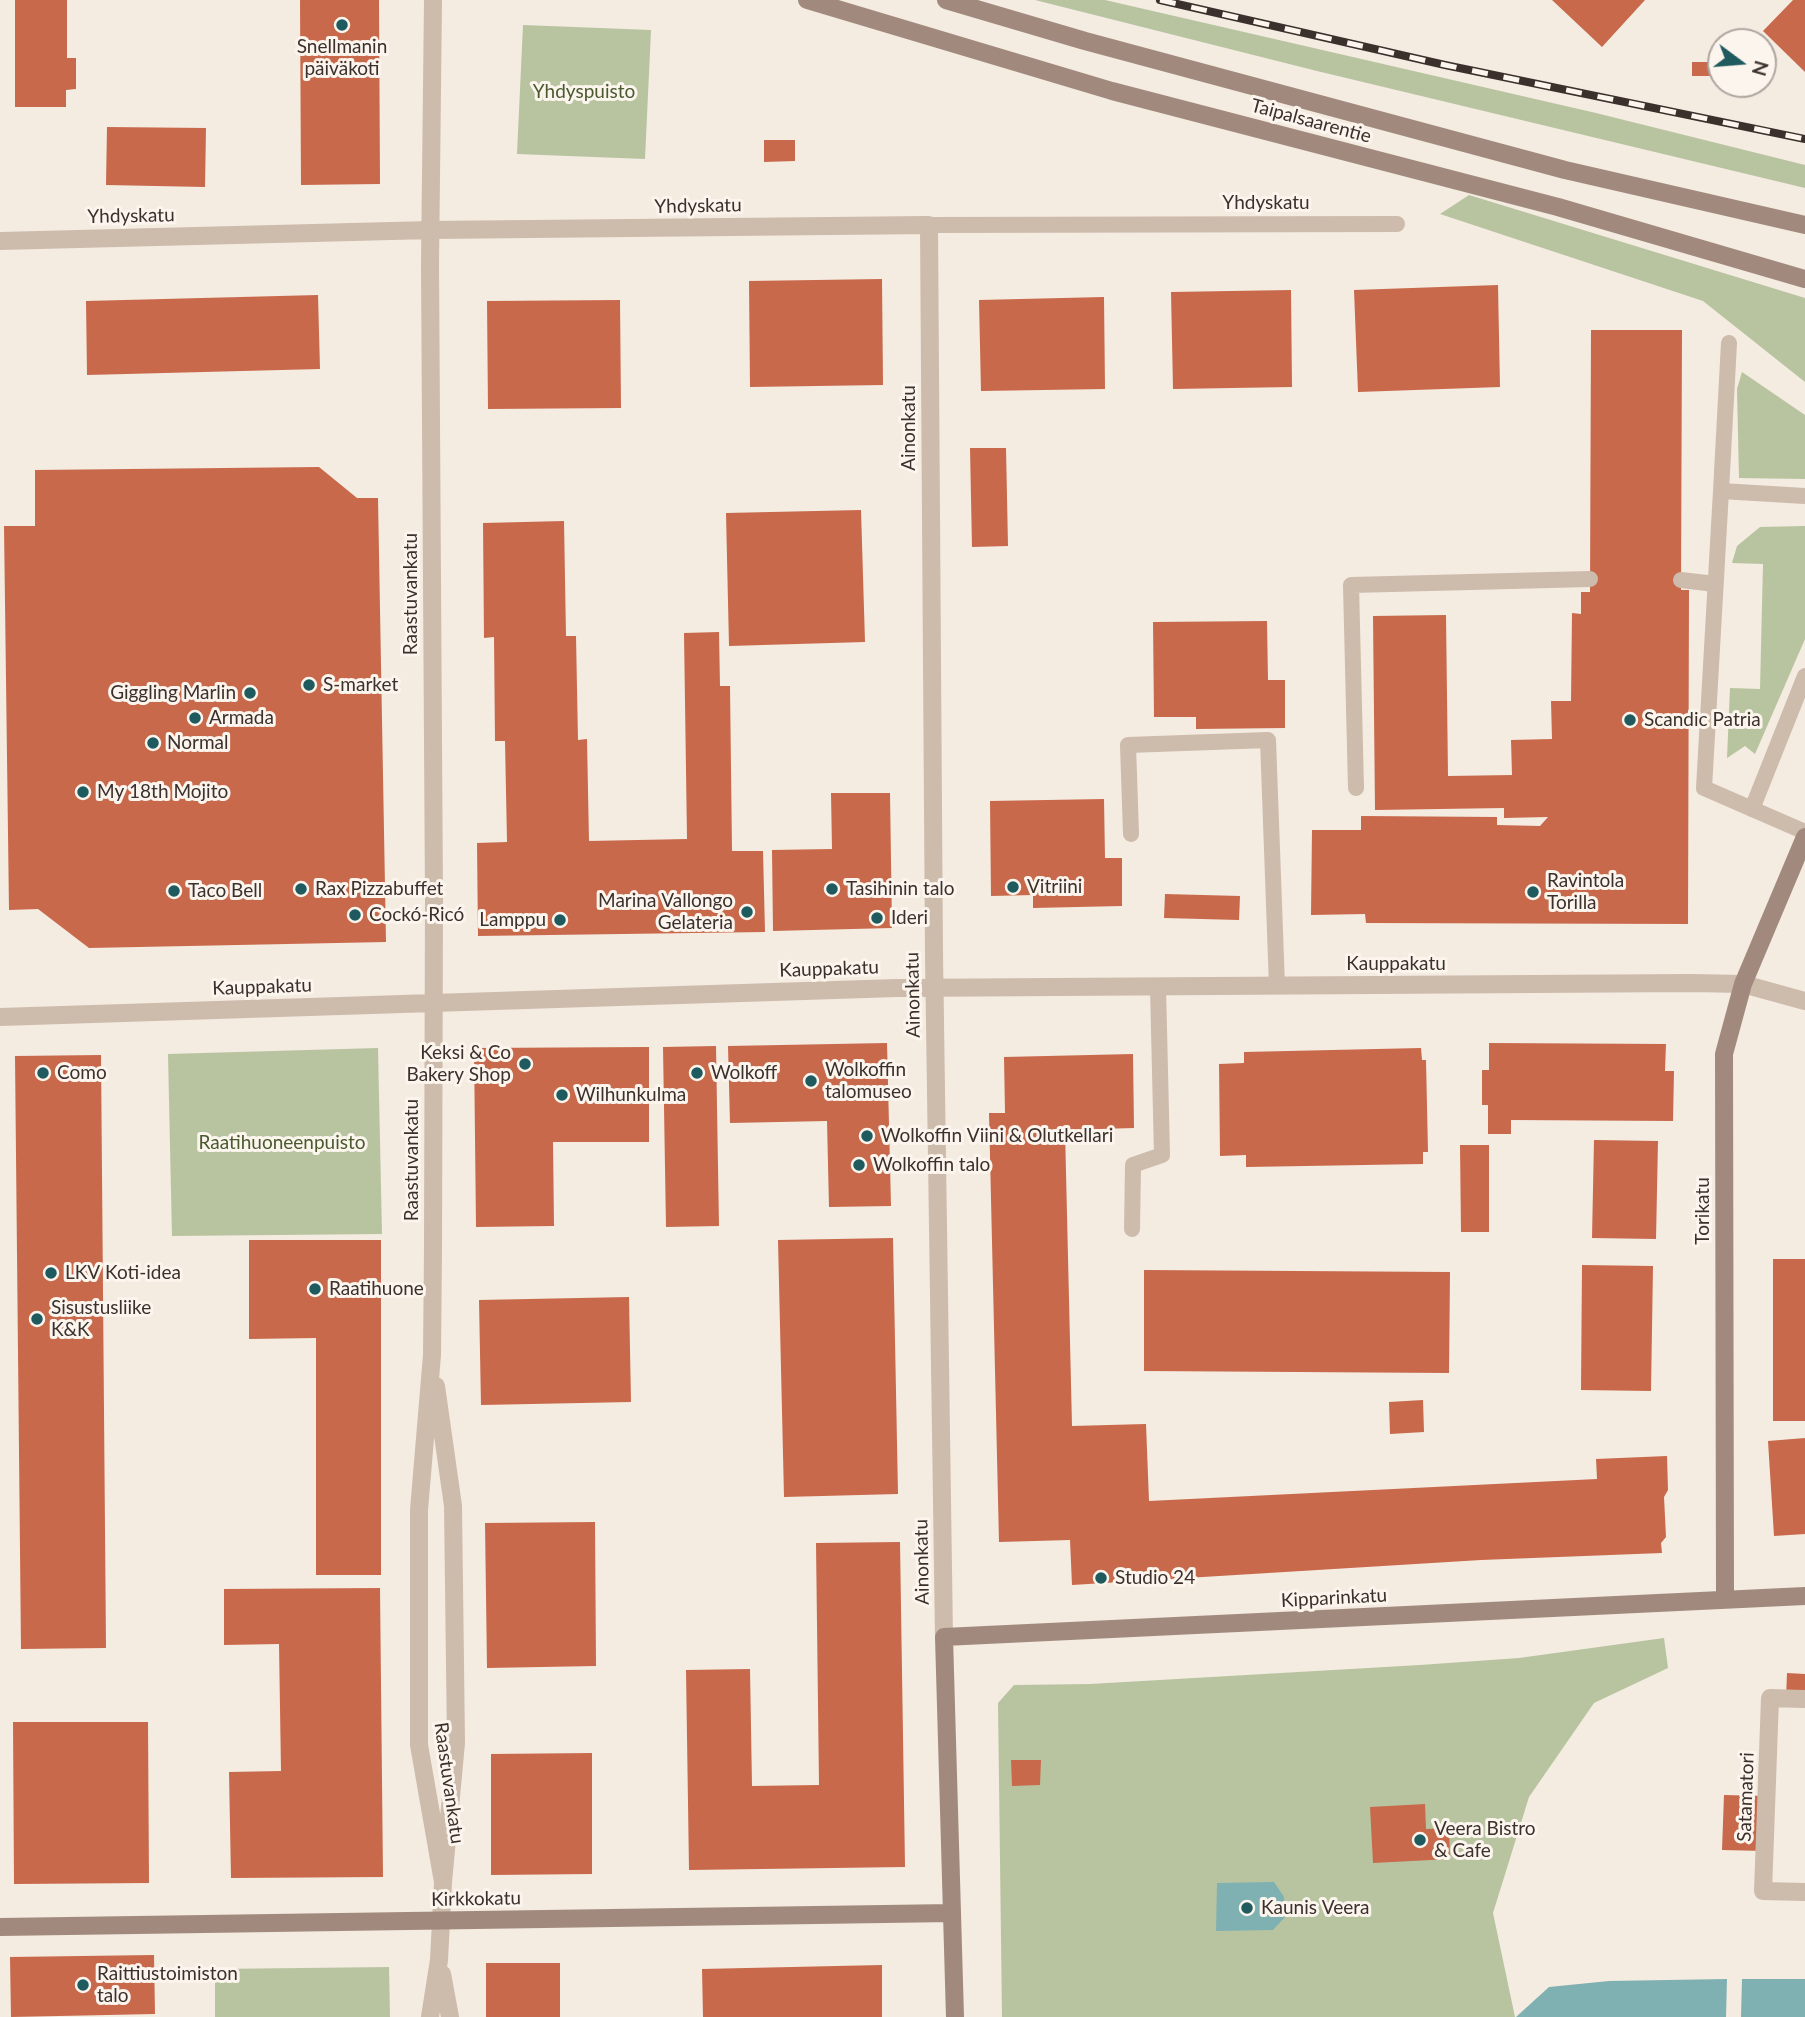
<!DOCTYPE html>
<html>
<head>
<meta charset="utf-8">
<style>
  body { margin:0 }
  #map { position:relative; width:1805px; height:2017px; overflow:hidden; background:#f4ebe1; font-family:Lato,sans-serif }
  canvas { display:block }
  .north { position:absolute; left:1707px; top:28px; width:70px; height:70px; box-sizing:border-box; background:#fbf5ee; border:2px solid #aea6a0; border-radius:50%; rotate:106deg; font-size:19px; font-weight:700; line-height:28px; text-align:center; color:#3b302b }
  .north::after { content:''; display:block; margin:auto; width:24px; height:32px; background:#1f5a5e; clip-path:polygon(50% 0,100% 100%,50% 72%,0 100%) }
</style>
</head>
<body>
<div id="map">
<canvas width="1805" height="2017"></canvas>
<div class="north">N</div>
</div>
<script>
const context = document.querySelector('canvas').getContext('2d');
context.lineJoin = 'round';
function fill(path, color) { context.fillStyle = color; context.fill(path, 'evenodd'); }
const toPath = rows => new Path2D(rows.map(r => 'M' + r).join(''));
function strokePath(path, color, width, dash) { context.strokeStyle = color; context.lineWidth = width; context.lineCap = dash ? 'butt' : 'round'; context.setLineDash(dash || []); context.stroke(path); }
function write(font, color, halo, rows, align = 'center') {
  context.font = font + ' Lato,sans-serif'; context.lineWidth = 6; context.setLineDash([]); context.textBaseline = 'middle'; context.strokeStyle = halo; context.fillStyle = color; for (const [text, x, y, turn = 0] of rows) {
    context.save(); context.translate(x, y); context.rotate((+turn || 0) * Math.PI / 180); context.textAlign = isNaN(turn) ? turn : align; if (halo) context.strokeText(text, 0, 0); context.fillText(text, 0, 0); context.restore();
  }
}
fill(toPath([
  [1035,0,1105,0,1596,113,1805,165,1805,188,1317,71],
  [523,25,651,30,645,159,517,154],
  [1469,195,1805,298,1805,382,1703,301,1440,214],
  [1742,372,1805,415,1805,479,1739,478,1737,389],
  [1805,526,1805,639,1755,754,1745,746,1727,758,1730,688,1760,689,1763,564,1732,563,1737,546,1760,527],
  [378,1048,382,1234,172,1236,168,1054],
  [1664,1638,1668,1668,1594,1703,1529,1797,1493,1913,1515,2017,1002,2017,998,1703,1014,1685,1090,1684,1420,1665,1519,1658],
  [389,1967,390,2017,215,2017,215,1969]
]), '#b8c4a0');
fill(toPath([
  [1274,1882,1284,1897,1285,1917,1273,1930,1216,1931,1217,1883],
  [1727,1979,1805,1979,1805,2017,1516,2017,1549,1987,1609,1981]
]), '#7fb0b2');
fill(toPath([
  [1727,1979,1742,1979,1741,2017,1726,2017]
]), '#f4ebe1');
fill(toPath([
  [15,0,67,0,67,58,76,58,76,89,66,90,66,107,15,107],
  [300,0,379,0,380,184,301,185],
  [1552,0,1645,0,1602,47],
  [1793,0,1805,0,1805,72,1763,31],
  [1692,62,1721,62,1721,76,1692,76],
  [107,127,206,128,205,187,106,185],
  [764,140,795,140,795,161,764,162],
  [882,279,883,385,750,387,749,281],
  [1498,285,1500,387,1358,392,1354,290],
  [1291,290,1292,387,1173,389,1171,292],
  [318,295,320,369,87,375,86,301],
  [1104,297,1105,389,981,391,979,300],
  [620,300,621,408,488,409,487,301],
  [1591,330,1682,330,1681,590,1689,590,1688,924,1366,923,1365,914,1311,915,1312,830,1361,830,1361,816,1497,817,1497,825,1540,826,1548,817,1504,818,1504,808,1375,810,1373,616,1446,615,1448,776,1512,775,1511,740,1552,739,1551,701,1571,701,1572,613,1581,614,1581,592,1590,592],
  [970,448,1006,448,1008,546,972,547],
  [319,467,357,498,378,498,386,942,89,948,38,909,9,910,4,526,35,526,35,470],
  [861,510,865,642,729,646,726,513],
  [564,521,566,636,576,636,578,740,587,739,589,841,687,839,684,633,719,632,720,686,730,686,732,851,763,851,765,932,478,936,477,843,507,842,505,741,495,741,494,637,484,638,483,523],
  [1267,621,1268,680,1285,680,1285,728,1196,729,1196,717,1154,717,1153,622],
  [831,793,890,793,892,928,773,931,772,850,832,849],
  [1104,799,1105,858,1122,858,1122,906,1033,908,1033,895,991,896,990,801],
  [1165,894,1240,896,1239,920,1164,918],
  [887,1043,891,1206,829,1207,827,1121,730,1123,728,1046],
  [1489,1043,1666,1044,1665,1071,1674,1071,1673,1121,1511,1120,1511,1134,1488,1134,1488,1105,1482,1105,1482,1070,1489,1070],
  [716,1046,719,1226,666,1227,663,1047],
  [649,1047,649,1142,553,1142,554,1226,476,1227,474,1048],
  [1421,1048,1422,1060,1426,1060,1428,1152,1423,1152,1423,1164,1246,1167,1246,1155,1220,1156,1219,1064,1244,1063,1244,1052],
  [1133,1054,1134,1128,1065,1130,1072,1426,1146,1424,1149,1501,1597,1479,1596,1459,1667,1456,1668,1490,1664,1497,1666,1537,1661,1543,1662,1553,1481,1560,1072,1585,1070,1540,999,1542,989,1113,1005,1113,1004,1057],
  [101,1055,106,1648,21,1649,15,1056],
  [1594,1140,1658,1141,1656,1239,1592,1238],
  [1460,1145,1489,1145,1489,1232,1461,1232],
  [893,1238,898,1494,784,1497,778,1240],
  [249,1240,381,1240,381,1575,316,1575,316,1338,249,1339],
  [1773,1259,1805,1259,1805,1421,1773,1421],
  [1582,1265,1653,1266,1651,1391,1581,1390],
  [1144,1270,1450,1272,1449,1373,1144,1371],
  [629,1297,631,1402,481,1405,479,1300],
  [1423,1400,1424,1432,1390,1434,1389,1402],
  [1805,1438,1805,1534,1774,1536,1768,1441],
  [595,1522,596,1666,487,1668,485,1523],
  [900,1542,905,1867,689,1870,686,1670,750,1669,752,1786,819,1785,816,1543],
  [380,1588,383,1877,231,1878,229,1772,281,1771,279,1644,224,1645,224,1589],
  [1787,1673,1805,1674,1805,1699,1786,1698],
  [13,1722,148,1722,149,1883,14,1884],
  [592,1753,592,1874,491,1875,491,1754],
  [1011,1760,1041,1760,1040,1785,1012,1786],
  [1724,1795,1766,1796,1765,1851,1722,1850],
  [1425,1804,1426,1829,1449,1828,1450,1859,1373,1863,1370,1807],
  [154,1955,155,2014,11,2017,10,1957],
  [486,1963,560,1963,560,2017,486,2017],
  [882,1965,882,2017,703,2017,702,1969]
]), '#c8694b');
strokePath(toPath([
  [929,225,1397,224],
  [1721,491,1729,343],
  [1805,496,1721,491,1704,788,1805,832],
  [1681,580,1715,584],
  [1356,788,1351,585,1590,579],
  [1752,809,1805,676],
  [1131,834,1128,745,1268,740,1277,986],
  [1132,1229,1133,1165,1162,1155,1158,987]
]), '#cdbbac', 16);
strokePath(toPath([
  [433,0,430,264,434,899,433,1249,432,1355,419,1510,419,1745,443,1882],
  [0,241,431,230,929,225,934,954,944,1637],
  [0,1017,897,988,1691,983,1743,984,1805,1001],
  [1805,1699,1770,1698,1763,1891,1805,1892],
  [442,1974,450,2017],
  [430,2017,439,1960,443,1882,456,1743,453,1506,436,1386]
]), '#cdbbac', 18);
strokePath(toPath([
  [807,0,1112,91,1558,207,1805,279],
  [946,0,1085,41,1565,170,1805,225],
  [1725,1600,1724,1054,1743,984,1805,837],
  [0,1927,952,1913],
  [955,2017,944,1637,1805,1596]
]), '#a18a7d', 18);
const rail = toPath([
  [1160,0,1445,65,1805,139]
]);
strokePath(rail, '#3b302b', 8);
strokePath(rail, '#fbf5ee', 5, [16]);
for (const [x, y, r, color] of [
  [342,25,7,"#1f5a5e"],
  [309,685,7,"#1f5a5e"],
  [250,693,7,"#1f5a5e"],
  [195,718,7,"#1f5a5e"],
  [1630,720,7,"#1f5a5e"],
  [153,743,7,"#1f5a5e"],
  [83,792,7,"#1f5a5e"],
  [1013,887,7,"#1f5a5e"],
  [301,889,7,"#1f5a5e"],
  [832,889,7,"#1f5a5e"],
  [174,891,7,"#1f5a5e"],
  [1533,892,7,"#1f5a5e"],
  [747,912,7,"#1f5a5e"],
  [355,915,7,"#1f5a5e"],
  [877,918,7,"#1f5a5e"],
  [560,920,7,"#1f5a5e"],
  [525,1064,7,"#1f5a5e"],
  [43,1073,7,"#1f5a5e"],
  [697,1073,7,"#1f5a5e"],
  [811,1081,7,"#1f5a5e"],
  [562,1095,7,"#1f5a5e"],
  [867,1136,7,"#1f5a5e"],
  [859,1165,7,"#1f5a5e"],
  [51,1273,7,"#1f5a5e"],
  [315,1289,7,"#1f5a5e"],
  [37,1319,7,"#1f5a5e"],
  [1101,1578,7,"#1f5a5e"],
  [1420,1840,7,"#1f5a5e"],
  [1247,1908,7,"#1f5a5e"],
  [83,1985,7,"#1f5a5e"]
]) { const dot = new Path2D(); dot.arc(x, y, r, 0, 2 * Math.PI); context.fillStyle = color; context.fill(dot); strokePath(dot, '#fbf5ee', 2.5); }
write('19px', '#3b302b', '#fbf5ee', [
  ["Snellmanin",342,47,"center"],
  ["päiväkoti",342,69,"center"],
  ["S-market",323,685],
  ["Giggling Marlin",236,693,"right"],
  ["Armada",209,718],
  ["Scandic Patria",1644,720],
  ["Normal",167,743],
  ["My 18th Mojito",97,792],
  ["Ravintola",1547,881],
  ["Torilla",1547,903],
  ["Vitriini",1027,887],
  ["Rax Pizzabuffet",315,889],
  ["Tasihinin talo",846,889],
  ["Taco Bell",188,891],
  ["Marina Vallongo",733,901,"right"],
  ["Gelateria",733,923,"right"],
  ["Cockó-Ricó",369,915],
  ["Ideri",891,918],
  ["Lamppu",546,920,"right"],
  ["Keksi & Co",511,1053,"right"],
  ["Bakery Shop",511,1075,"right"],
  ["Wolkoffin",825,1070],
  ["talomuseo",825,1092],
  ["Como",57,1073],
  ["Wolkoff",711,1073],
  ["Wilhunkulma",576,1095],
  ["Wolkoffin Viini & Olutkellari",881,1136],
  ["Wolkoffin talo",873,1165],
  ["LKV Koti-idea",65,1273],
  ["Raatihuone",329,1289],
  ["Sisustusliike",51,1308],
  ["K&K",51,1330],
  ["Studio 24",1115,1578],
  ["Veera Bistro",1434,1829],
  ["& Cafe",1434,1851],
  ["Kaunis Veera",1261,1908],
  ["Raittiustoimiston",97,1974],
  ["talo",97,1996]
], 'left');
write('19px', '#4a5a2e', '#fbf5ee', [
  ["Yhdyspuisto",584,92],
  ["Raatihuoneenpuisto",282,1143]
]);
write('19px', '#3b302b', '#fbf5ee', [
  ["Taipalsaarentie",1311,121,15],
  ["Yhdyskatu",1266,203],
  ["Yhdyskatu",698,206,-1],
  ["Yhdyskatu",131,216,-1],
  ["Ainonkatu",909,428,-90],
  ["Raastuvankatu",411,594,-90],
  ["Kauppakatu",1396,964],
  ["Kauppakatu",829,969,-2],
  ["Kauppakatu",262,987,-2],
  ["Ainonkatu",913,995,-91],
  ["Raastuvankatu",412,1160,-90],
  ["Torikatu",1703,1211,-90],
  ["Ainonkatu",922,1562,-91],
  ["Kipparinkatu",1334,1598,-3],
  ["Raastuvankatu",449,1783,82],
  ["Satamatori",1746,1797,-88],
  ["Kirkkokatu",476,1899,-1]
]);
</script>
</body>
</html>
